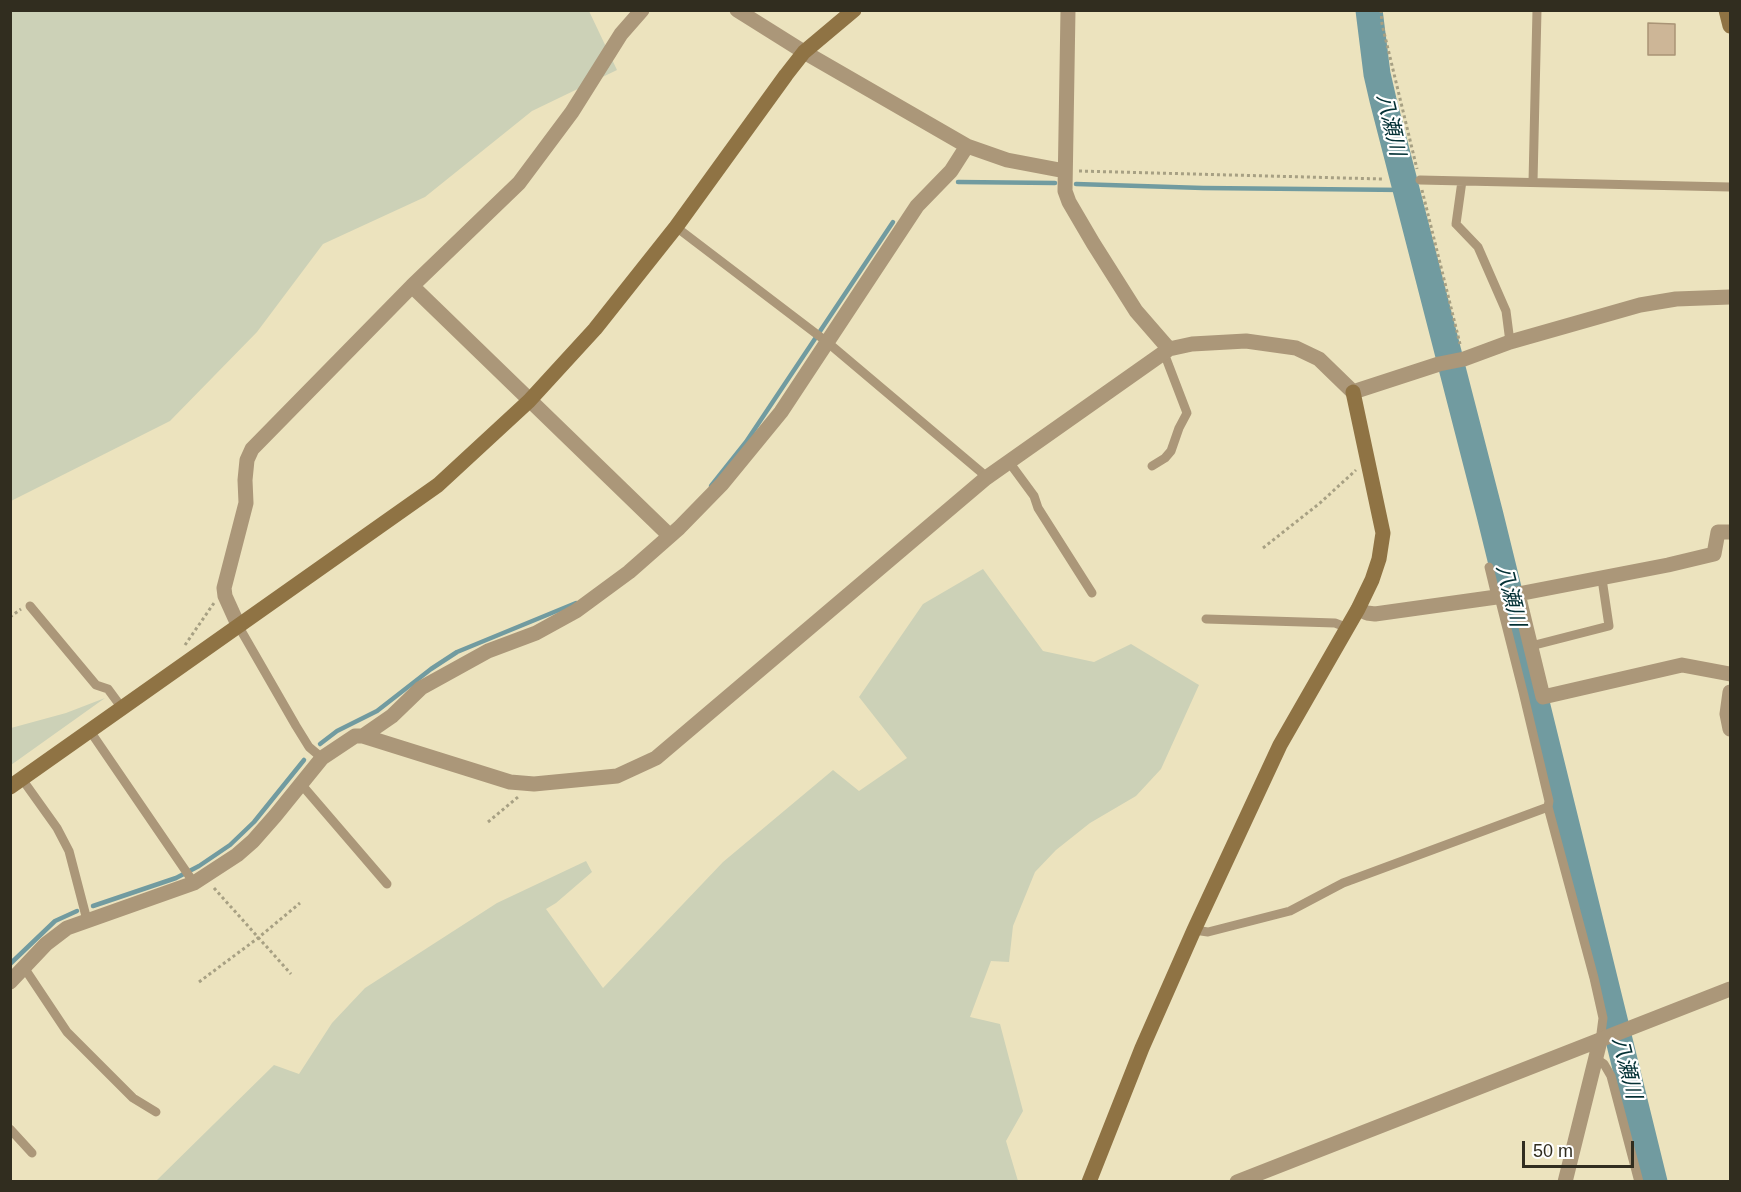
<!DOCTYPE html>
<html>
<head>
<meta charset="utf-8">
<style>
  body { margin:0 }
  #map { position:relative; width:1741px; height:1192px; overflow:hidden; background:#ece3be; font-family:Helvetica,sans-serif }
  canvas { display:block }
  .frame { position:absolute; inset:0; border:12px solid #312d1f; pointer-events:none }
  .scale { position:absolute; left:1522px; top:1141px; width:112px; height:27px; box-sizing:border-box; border:3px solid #312d1f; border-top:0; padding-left:8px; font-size:18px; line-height:21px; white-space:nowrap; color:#312d1f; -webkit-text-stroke:4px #fff; paint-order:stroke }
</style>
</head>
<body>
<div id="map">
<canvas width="1741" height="1192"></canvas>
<div class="frame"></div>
<div class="scale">50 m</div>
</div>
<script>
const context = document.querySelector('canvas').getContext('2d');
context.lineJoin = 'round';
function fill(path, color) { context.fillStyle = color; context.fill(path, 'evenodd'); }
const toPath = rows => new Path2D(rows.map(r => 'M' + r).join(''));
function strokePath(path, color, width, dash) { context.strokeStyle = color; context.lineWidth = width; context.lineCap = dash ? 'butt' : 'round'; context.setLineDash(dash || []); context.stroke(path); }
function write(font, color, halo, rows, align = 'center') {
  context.font = font + ' Helvetica,"Noto Sans JP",sans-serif'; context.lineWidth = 4.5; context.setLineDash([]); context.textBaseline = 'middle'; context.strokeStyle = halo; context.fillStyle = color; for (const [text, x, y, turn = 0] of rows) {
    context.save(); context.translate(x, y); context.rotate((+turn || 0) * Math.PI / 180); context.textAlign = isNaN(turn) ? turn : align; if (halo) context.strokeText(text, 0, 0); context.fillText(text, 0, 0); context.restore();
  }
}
fill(toPath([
  [11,11,589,11,617,70,532,111,425,197,323,244,257,332,170,421,11,501],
  [983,569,1043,651,1094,662,1131,644,1199,685,1161,769,1136,796,1090,823,1056,850,1035,872,1013,926,1009,962,991,961,970,1017,1000,1024,1023,1111,1006,1141,1018,1181,156,1181,274,1065,299,1074,332,1023,365,988,497,903,586,861,592,872,556,903,546,909,603,988,723,862,833,770,859,791,907,758,859,697,923,604],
  [105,698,11,765,11,728,66,713]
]), '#ccd1b7');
strokePath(toPath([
  [958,182,1055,183],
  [1076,184,1203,188,1406,190],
  [711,486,746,442,893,222],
  [320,744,337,731,377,711,431,669,457,652,576,603],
  [93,906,176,878,199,866,230,845,254,822,304,760],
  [10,964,55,921,77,911]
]), '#719ba0', 4.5);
strokePath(toPath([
  [1369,10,1377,74,1383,100,1490,515,1654,1182]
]), '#719ba0', 27);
const building = toPath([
  [1648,23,1675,24,1675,55,1648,55,1648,23]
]);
fill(building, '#cdb697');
strokePath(building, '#a99476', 1.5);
strokePath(toPath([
  [1381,10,1382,24,1417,169],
  [1079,171,1382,179],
  [1422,190,1460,344],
  [1263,548,1320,503,1356,470],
  [10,617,21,609],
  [185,645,214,603],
  [488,822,518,797],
  [214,888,291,974],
  [199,982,258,938,300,903]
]), '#a7a083', 3, [3, 3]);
strokePath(toPath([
  [1420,180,1730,187],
  [1462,181,1456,224,1478,247,1506,311,1510,342],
  [1533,182,1537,10],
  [676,227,827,342,981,472,986,478],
  [1009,462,1034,496,1038,508,1092,593],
  [1152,466,1165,458,1171,451,1179,428,1187,413,1164,353],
  [1489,567,1496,596,1500,601,1523,692,1549,801,1548,807,1594,978,1603,1018,1600,1041],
  [30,606,96,685,108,689,122,708],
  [1206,619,1335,623,1348,628],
  [239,627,296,726,309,747,322,758],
  [1531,646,1609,626,1602,579],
  [90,731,194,883],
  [22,779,57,828,69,851,87,920],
  [301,784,387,884],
  [1194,930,1208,932,1290,911,1343,883,1548,807],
  [25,969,67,1032,133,1098,156,1112],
  [1595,1058,1604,1064,1611,1076,1639,1182],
  [10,1129,32,1153]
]), '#ab9779', 9);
strokePath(toPath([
  [737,10,804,52,967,146,1007,160,1065,171],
  [1068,10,1065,191,1069,202,1093,243,1136,311,1169,349,1192,344,1246,341,1296,348,1319,359,1353,392,1439,364,1464,359,1510,342,1640,305,1676,299,1730,297],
  [412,286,670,536],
  [1518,594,1543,697,1682,665,1730,674],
  [1358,609,1367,613,1375,614,1518,594,1668,565,1714,554,1718,532,1730,532],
  [239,627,225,596,224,588,246,503,245,480,247,460,252,449,412,286,519,183,572,112,621,34,642,10],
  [1730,692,1727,714,1730,729],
  [363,736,392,716,421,688,488,651,536,633,576,611,629,572,679,528,722,484,781,412,917,206,951,171,967,146],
  [10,982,46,944,67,928,194,883,237,855,253,841,275,816,322,758,355,736,363,736,510,782,534,784,617,776,656,758,986,478,1169,349],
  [1237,1182,1730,989],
  [1565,1182,1600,1041]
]), '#ab9779', 15);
strokePath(toPath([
  [1726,10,1730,26],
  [10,787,438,485,529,401,595,329,676,227,786,75,804,52,854,10],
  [1089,1182,1142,1048,1194,930,1280,745,1358,609,1372,580,1379,559,1383,533,1353,392]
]), '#8f7344', 15);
write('italic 21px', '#033034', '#fff', [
  ["八瀬川",1390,125,77],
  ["八瀬川",1510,596,76],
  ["八瀬川",1626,1068,76]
]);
</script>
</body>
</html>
